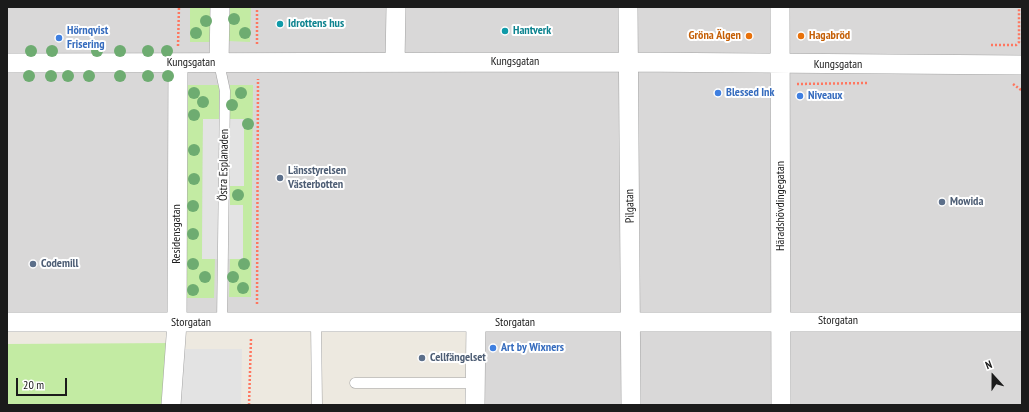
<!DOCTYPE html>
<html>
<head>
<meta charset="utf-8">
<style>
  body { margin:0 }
  #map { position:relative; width:1029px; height:412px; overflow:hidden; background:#ede9e0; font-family:"PT Sans Narrow",sans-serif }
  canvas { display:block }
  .frame { position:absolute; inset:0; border:8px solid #1b1b1b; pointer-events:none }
  .north { position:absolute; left:973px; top:356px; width:40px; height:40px; -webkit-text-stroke:3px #fff; paint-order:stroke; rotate:339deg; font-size:11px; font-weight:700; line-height:16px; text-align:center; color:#1b1b1b }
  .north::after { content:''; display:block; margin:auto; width:14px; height:18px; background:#1b1b1b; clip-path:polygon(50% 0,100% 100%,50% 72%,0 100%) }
  .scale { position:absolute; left:16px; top:378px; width:51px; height:18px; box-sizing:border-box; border:2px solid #1b1b1b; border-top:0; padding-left:5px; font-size:12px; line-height:14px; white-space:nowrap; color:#1b1b1b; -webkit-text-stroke:3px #fff; paint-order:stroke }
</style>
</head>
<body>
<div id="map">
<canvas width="1029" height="412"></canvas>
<div class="frame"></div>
<div class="north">N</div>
<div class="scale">20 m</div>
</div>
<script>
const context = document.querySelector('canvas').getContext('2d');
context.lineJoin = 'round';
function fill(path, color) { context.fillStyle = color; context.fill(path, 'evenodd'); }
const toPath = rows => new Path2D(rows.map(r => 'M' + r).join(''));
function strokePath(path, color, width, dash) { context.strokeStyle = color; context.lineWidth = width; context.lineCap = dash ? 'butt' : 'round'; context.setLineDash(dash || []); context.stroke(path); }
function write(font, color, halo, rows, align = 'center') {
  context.font = font + ' "PT Sans Narrow",sans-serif'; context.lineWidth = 4; context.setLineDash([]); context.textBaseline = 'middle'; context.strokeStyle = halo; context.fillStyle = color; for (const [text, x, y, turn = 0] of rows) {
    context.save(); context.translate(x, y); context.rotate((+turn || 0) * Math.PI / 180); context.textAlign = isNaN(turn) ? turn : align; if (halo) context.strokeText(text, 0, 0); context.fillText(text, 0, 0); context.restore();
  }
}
fill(toPath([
  [7,7,1022,7,1022,405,475,405,476,323,7,325]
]), '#d9d8d8');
fill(toPath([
  [190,7,211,7,211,42,190,42],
  [229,7,251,7,250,42,228,41],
  [184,85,219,85,219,119,203,119,202,259,215,259,214,298,182,298],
  [230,85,253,85,251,297,229,297,230,259,243,259,243,205,230,205,230,186,243,186,244,120,229,119],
  [175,343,171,405,7,405,7,344]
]), '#c3eba3');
fill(toPath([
  [203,119,244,119,244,186,230,186,230,205,243,205,243,259,202,259],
  [181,349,242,349,241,405,179,405]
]), '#e3e3e3');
const service = toPath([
  [219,63,225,91,222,323],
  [316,323,317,405],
  [355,383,475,383]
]);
const minor = toPath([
  [628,7,631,405],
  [780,7,781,405],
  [395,62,396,7],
  [7,63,628,62,1022,65],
  [219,63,220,7],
  [7,322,1022,322],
  [171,405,177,323,178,63],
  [475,405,476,323]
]);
strokePath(service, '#a2a2a2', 11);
strokePath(minor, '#a2a2a2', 20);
strokePath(toPath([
  [809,7,809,8],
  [257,44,257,7],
  [991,45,1016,45,1019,42,1019,7],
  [178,46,179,7],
  [797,84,868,83],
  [1013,84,1021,90],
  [257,304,258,79],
  [249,405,251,339]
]), '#ff765f', 2.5, [2, 2]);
strokePath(service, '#fff', 10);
strokePath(minor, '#fff', 19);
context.fillStyle = '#6eac71';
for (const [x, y] of [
  [234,19],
  [206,21],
  [196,33],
  [245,33],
  [31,51],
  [52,51],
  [97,51],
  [120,51],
  [148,51],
  [167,51],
  [29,76],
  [51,76],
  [68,76],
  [89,76],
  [120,76],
  [148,76],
  [168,76],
  [194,93],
  [241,93],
  [203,102],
  [232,105],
  [194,115],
  [248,124],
  [194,150],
  [194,179],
  [238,195],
  [193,206],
  [193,234],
  [193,264],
  [244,264],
  [205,277],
  [233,277],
  [243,288],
  [193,290]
]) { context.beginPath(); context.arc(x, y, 6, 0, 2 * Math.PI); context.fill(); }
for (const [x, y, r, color] of [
  [280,24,4,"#0f9aa8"],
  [505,31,4,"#0f9aa8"],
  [749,36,4,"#e8710a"],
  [801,36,4,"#e8710a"],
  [59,38,4,"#3f7fe0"],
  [718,93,4,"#3f7fe0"],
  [800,96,4,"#3f7fe0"],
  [280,178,4,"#5c6f8a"],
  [942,202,4,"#5c6f8a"],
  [33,264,4,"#5c6f8a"],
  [493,348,4,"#3f7fe0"],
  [422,358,4,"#5c6f8a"]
]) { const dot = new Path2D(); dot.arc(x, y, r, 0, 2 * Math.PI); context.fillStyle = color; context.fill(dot); strokePath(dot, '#fff', 1.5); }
write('bold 12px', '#0d838f', '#fff', [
  ["Idrottens hus",288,24],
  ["Hantverk",513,31]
], 'left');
write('bold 12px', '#366cbe', '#fff', [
  ["Hörnqvist",67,31],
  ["Frisering",67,45],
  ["Blessed Ink",726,93],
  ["Niveaux",808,96],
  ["Art by Wixners",501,348]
], 'left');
write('bold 12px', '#c56008', '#fff', [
  ["Gröna Älgen",741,36],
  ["Hagabröd",809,36,"left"]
], 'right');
write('12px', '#1b1b1b', '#fff', [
  ["Kungsgatan",515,62],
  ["Kungsgatan",191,63],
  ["Kungsgatan",838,65],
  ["Östra Esplanaden",224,165,-89],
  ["Pilgatan",630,206,-91],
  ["Häradshövdingegatan",781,206,-90],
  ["Residensgatan",177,234,-90],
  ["Storgatan",838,321],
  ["Storgatan",191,323],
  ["Storgatan",515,323]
]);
write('bold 12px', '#4e5e75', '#fff', [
  ["Länsstyrelsen",288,171],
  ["Västerbotten",288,185],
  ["Mowida",950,202],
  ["Codemill",41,264],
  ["Cellfängelset",430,358]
], 'left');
</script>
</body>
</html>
